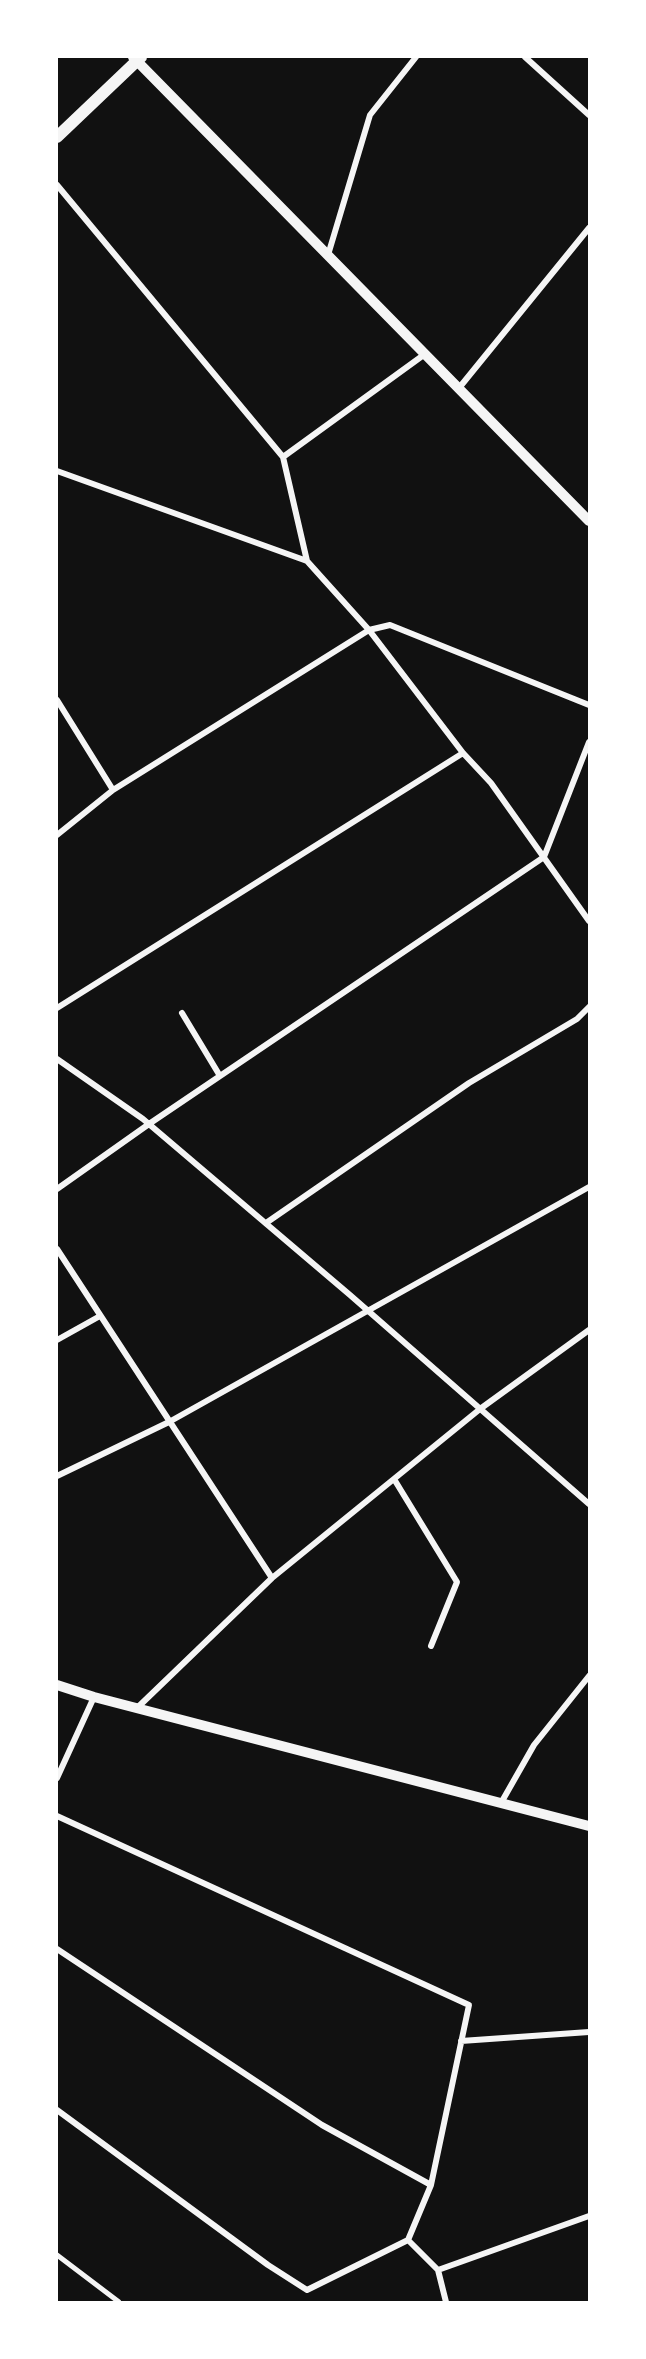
<!DOCTYPE html>
<html>
<head>
<meta charset="utf-8">
<style>
  body { margin:0 }
  #map { position:relative; width:646px; height:2359px; overflow:hidden; background:#111; font-family:Mulish,sans-serif }
  canvas { display:block }
  .frame { position:absolute; inset:0; border:58px solid #fff; pointer-events:none }
</style>
</head>
<body>
<div id="map">
<canvas width="646" height="2359"></canvas>
<div class="frame"></div>
</div>
<script>
const context = document.querySelector('canvas').getContext('2d');
context.lineJoin = 'round';
const toPath = rows => new Path2D(rows.map(r => 'M' + r).join(''));
function strokePath(path, color, width, dash) { context.strokeStyle = color; context.lineWidth = width; context.lineCap = dash ? 'butt' : 'round'; context.setLineDash(dash || []); context.stroke(path); }
strokePath(toPath([
  [57,2255,119,2302]
]), '#f5f5f5', 5);
strokePath(toPath([
  [525,57,589,115],
  [57,185,283,457,307,561],
  [328,255,370,115,416,57],
  [459,388,589,228],
  [283,457,425,354],
  [57,471,307,561,369,630,463,753,491,783,589,921],
  [57,700,113,790],
  [57,835,113,790,369,630,390,625,589,705],
  [57,1008,463,753],
  [182,1013,220,1076],
  [57,1059,143,1119,350,1295,589,1504],
  [57,1189,149,1124,544,857,589,742],
  [266,1223,469,1083,577,1019,589,1007],
  [57,1249,272,1578],
  [57,1340,100,1316],
  [57,1476,169,1422,589,1187],
  [394,1479,457,1582,431,1646],
  [137,1708,272,1578,480,1409,589,1330],
  [57,1778,94,1697],
  [501,1803,534,1745,589,1676],
  [57,1816,469,2005,431,2185,408,2240,307,2290,268,2265,57,2110],
  [57,1949,322,2125,431,2185],
  [461,2041,589,2032],
  [408,2240,438,2270,446,2302],
  [438,2270,589,2216]
]), '#f5f5f5', 6);
strokePath(toPath([
  [133,57,589,521],
  [57,1685,94,1697,589,1826]
]), '#f5f5f5', 10);
strokePath(toPath([
  [57,137,141,57]
]), '#f5f5f5', 12);
</script>
</body>
</html>
